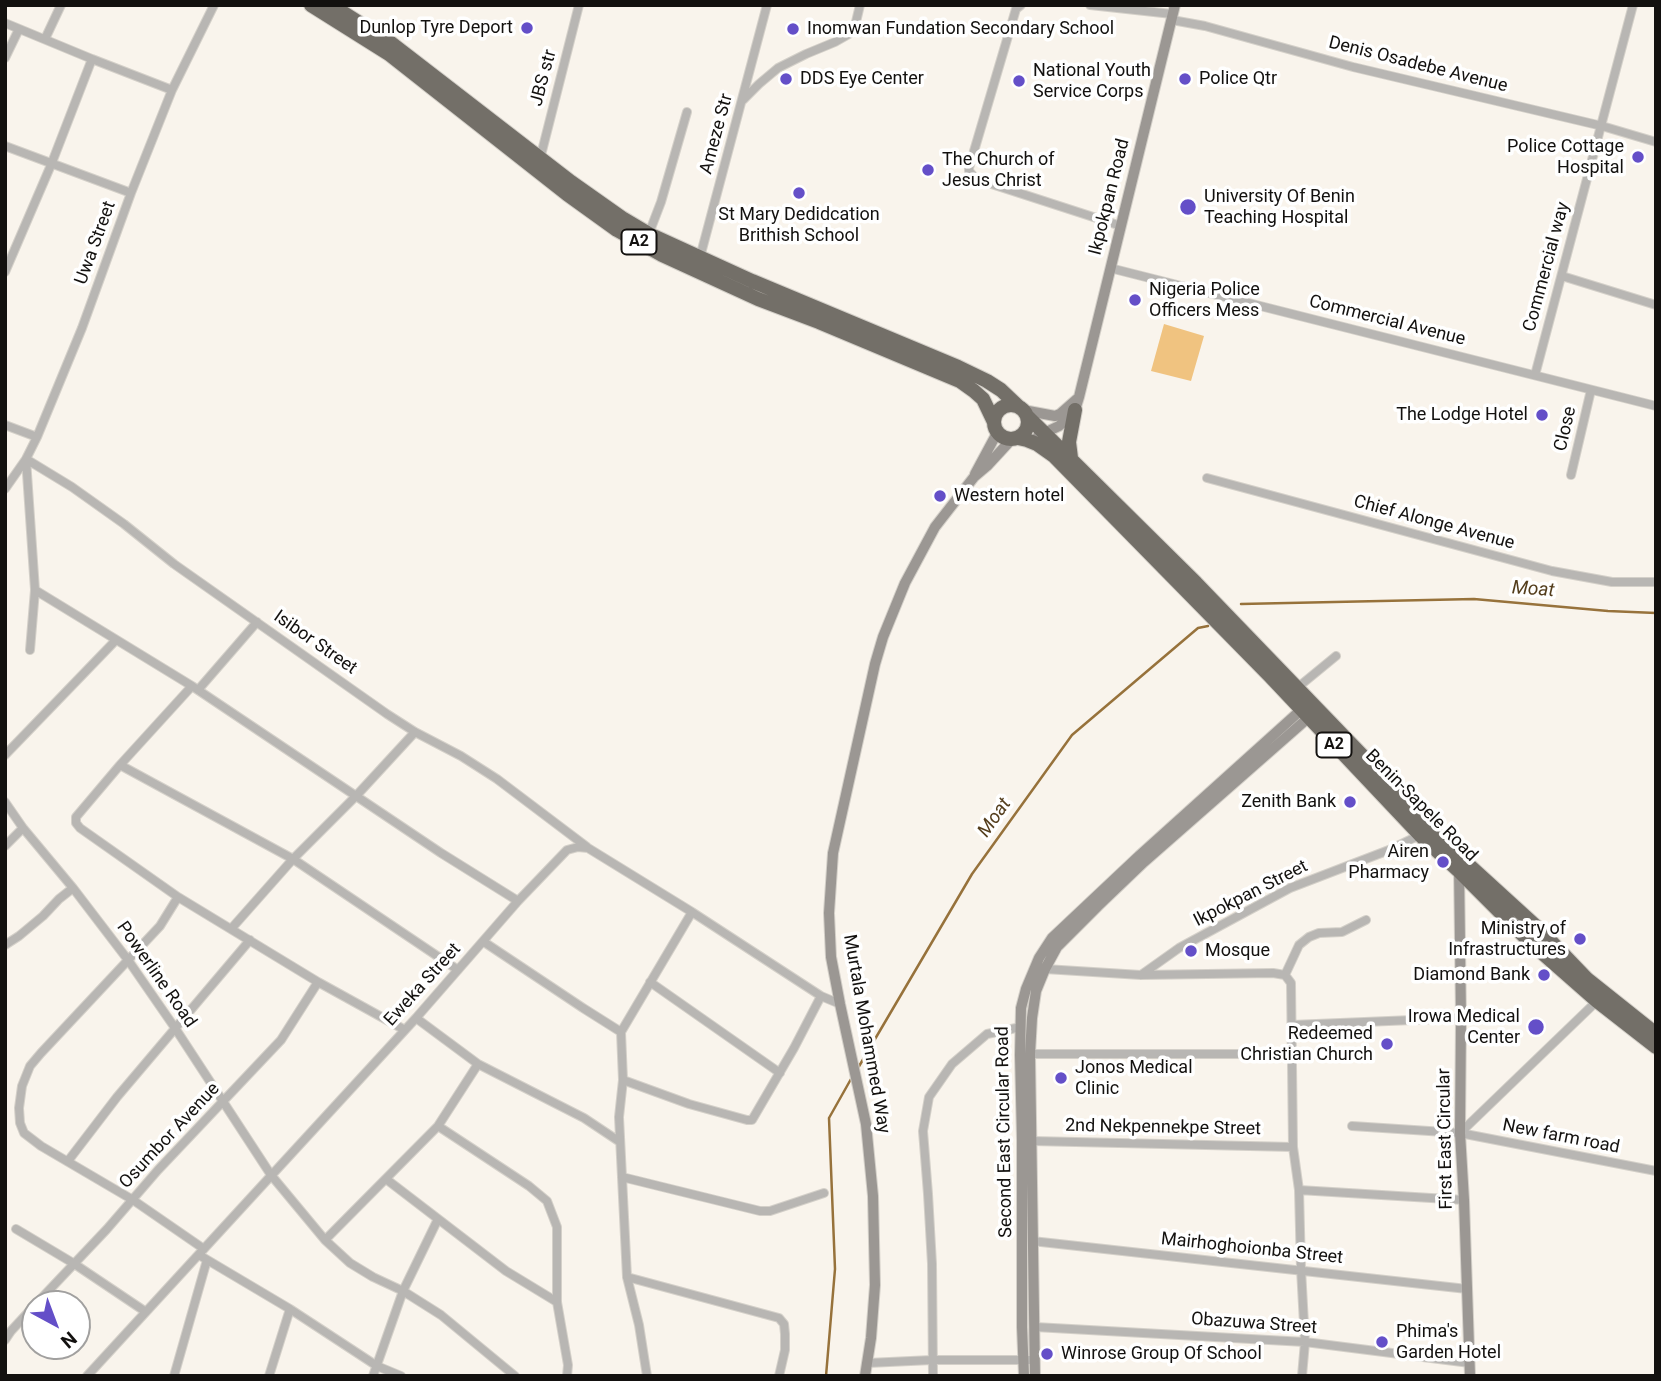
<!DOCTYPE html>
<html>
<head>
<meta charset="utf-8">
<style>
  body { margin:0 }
  #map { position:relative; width:1661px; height:1381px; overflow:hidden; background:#f9f4ec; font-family:Roboto,sans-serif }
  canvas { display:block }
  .frame { position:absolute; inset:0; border:7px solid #13110f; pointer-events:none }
  .north { position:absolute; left:21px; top:1290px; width:70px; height:70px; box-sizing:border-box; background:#fff; border:2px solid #a1a09f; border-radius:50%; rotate:139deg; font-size:19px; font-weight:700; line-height:28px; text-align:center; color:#13110f }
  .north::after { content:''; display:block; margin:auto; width:24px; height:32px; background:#644fc8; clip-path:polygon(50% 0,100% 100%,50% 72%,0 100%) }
</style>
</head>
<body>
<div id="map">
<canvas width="1661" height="1381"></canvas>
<div class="frame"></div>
<div class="north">N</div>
</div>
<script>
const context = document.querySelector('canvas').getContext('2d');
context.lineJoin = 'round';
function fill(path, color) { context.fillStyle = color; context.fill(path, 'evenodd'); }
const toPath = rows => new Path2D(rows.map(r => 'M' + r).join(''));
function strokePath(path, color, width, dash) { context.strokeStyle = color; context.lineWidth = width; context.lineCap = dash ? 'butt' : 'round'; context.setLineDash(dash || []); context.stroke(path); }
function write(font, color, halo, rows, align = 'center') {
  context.font = font + ' Roboto,sans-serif'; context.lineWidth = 7; context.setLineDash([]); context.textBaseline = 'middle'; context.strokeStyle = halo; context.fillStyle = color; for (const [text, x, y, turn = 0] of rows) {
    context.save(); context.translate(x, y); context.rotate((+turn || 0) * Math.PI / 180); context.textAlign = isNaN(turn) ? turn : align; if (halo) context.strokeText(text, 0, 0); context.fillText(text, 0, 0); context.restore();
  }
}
fill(toPath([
  [1164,324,1204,336,1191,381,1151,371]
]), '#f0c380');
strokePath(toPath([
  [1241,604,1474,599,1608,611,1656,613],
  [858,1068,972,874,1072,735,1198,628,1208,626],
  [826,1376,835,1269,829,1118,851,1079]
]), '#97723b', 2.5);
const street = toPath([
  [1021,5,1016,9,969,168,969,171,976,179,1121,226],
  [1090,5,1172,14],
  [1172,20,1205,26,1353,67,1602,126,1656,142],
  [5,23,92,59,51,165,5,272],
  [45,39,61,5],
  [5,58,19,29],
  [92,59,172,90],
  [743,100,759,84,778,68,806,54,835,42,849,34,855,26,860,5],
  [5,146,131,193],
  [540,159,579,5],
  [648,236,661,202,687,112],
  [699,261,767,5],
  [1110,268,1656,406],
  [1562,276,1656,305],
  [1535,375,1633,5],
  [5,425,37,437],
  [26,459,72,487,124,524,174,564,387,714,415,732,461,756,497,779,587,847],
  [26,459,35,590,30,650],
  [1571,475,1591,390],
  [1207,478,1552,571,1612,582,1656,582],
  [5,489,26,459,37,437,82,328,131,193,172,90,214,5],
  [35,590,192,686,441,853,518,901],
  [192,686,120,765,76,817,76,823,80,828,178,897,318,982,405,1030],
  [1297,688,1336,656],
  [198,690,257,622],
  [5,755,116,640],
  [120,765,293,859,458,970],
  [5,802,23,828,73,888,128,960,175,1028,271,1175,325,1240,350,1263,373,1277,403,1291,441,1315,515,1376],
  [5,846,23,828],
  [178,897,160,926,41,1053,30,1066,22,1086,19,1108,20,1123,24,1133,41,1146,133,1200,204,1249],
  [231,929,293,859,356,796,415,732],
  [484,942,583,1008,621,1032],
  [5,945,19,936,43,916,59,899,73,888],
  [1045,969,1141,975,1273,973,1285,975,1291,983,1293,1147,1299,1190,1301,1269,1305,1342,1302,1376],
  [1141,975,1179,948,1290,888,1389,850,1420,835],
  [1285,975,1299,945,1309,937,1319,933,1342,932,1366,920],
  [650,982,780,1073],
  [416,1018,478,1064,584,1118,620,1142],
  [1292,1025,1461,1018],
  [1030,1054,1293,1054],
  [623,1080,689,1104,747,1120,752,1120,794,1048,821,996],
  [438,1126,529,1186,547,1201,557,1227,557,1302,568,1365,567,1376],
  [1352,1126,1460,1133,1656,1171],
  [1460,1133,1597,1001],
  [1032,1141,1293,1147],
  [68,1161,117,1097,250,940],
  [622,1177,760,1211,770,1211,824,1193],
  [386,1179,506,1271,557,1302],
  [1299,1190,1464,1200],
  [16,1229,73,1263,146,1312],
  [325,1240,438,1126,478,1064],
  [1032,1241,1467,1289],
  [199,1255,290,1309,377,1366,401,1376],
  [627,1277,779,1318,784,1324,785,1334,785,1350,779,1376],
  [36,1304,107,1229,158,1170,281,1040,318,982],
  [1035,1327,1305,1342,1470,1363],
  [5,1340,11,1331,35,1305],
  [868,1363,932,1360,1035,1360],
  [87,1376,416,1018,518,901,567,850,578,847,588,848,692,912,821,996,840,1004],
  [174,1376,207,1260],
  [269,1376,290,1309],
  [373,1376,403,1291,438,1219],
  [647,1376,639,1325,627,1277,619,1117,623,1080,621,1032,692,912],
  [933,1376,932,1264,928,1194,923,1131,929,1097,952,1064,987,1034,1021,1027]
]);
const secondary = toPath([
  [1023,410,1055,416,1060,414,1077,399],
  [1038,436,1059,426,1067,419,1075,410,1079,397,1175,5],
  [975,474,997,433],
  [1459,868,1461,1018,1460,1133,1464,1200,1470,1376],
  [865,1376,871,1338,875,1285,873,1196,866,1124,840,1004,831,957,829,913,833,853,875,664,883,637,905,583,935,527,974,477,987,466,1011,440],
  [1024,1376,1022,1327,1022,1140,1020,1055,1021,1008,1026,989,1039,958,1052,938,1139,856,1301,710],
  [1035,1376,1030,1054,1032,1018,1036,991,1045,969,1057,947,1098,906,1144,862,1308,718]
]);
const highway = toPath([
  [311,5,389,54,567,194,617,230,662,255,758,299,819,322,960,381,974,391,983,399,994,422],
  [331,5,391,43,571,182,622,218,649,234,752,281,958,367,987,381,1001,390,1019,407],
  '994 422a17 17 0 1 1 34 0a17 17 0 1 1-34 0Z',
  [1027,416,1196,583,1462,859,1541,931,1587,979,1656,1034],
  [1018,438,1027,440,1037,444,1054,456,1270,676,1420,835,1458,870,1531,943,1597,1001,1656,1047],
  [1071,458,1069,442,1075,410]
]);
strokePath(street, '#d4d0c9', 10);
strokePath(secondary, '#d4d0c9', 12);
strokePath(highway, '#d4d0c9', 16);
strokePath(street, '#b8b6b3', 8);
strokePath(secondary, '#9b9793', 10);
strokePath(highway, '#736f68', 14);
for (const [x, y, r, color] of [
  [527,28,7,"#644fc8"],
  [793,29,7,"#644fc8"],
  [786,79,7,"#644fc8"],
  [1185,79,7,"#644fc8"],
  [1019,81,7,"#644fc8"],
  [1638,157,7,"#644fc8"],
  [928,170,7,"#644fc8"],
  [799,193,7,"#644fc8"],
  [1188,207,9,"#644fc8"],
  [1135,300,7,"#644fc8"],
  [1542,415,7,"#644fc8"],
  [940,496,7,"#644fc8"],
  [1350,802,7,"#644fc8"],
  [1443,862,7,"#644fc8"],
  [1580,939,7,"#644fc8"],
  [1191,951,7,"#644fc8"],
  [1544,975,7,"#644fc8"],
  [1536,1027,9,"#644fc8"],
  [1387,1044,7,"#644fc8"],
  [1061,1078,7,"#644fc8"],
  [1382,1342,7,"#644fc8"],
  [1047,1354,7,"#644fc8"]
]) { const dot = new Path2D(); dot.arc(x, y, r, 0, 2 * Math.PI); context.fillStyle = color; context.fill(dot); strokePath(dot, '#fff', 2.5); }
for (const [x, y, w] of [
  [639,242,35],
  [1334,745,35]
]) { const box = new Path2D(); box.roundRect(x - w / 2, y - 12.5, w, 25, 5); context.fillStyle = '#fff'; context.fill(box); strokePath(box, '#13110f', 2); }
write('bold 16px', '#13110f', null, [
  ["A2",639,242],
  ["A2",1334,745]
]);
write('18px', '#13110f', '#fff', [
  ["Dunlop Tyre Deport",513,28,"right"],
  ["Inomwan Fundation Secondary School",807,29],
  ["National Youth",1033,71],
  ["Service Corps",1033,92],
  ["DDS Eye Center",800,79],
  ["Police Qtr",1199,79],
  ["Police Cottage",1624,147,"right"],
  ["Hospital",1624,168,"right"],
  ["The Church of",942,160],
  ["Jesus Christ",942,181],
  ["University Of Benin",1204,197],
  ["Teaching Hospital",1204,218],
  ["St Mary Dedidcation",799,215,"center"],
  ["Brithish School",799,236,"center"],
  ["Nigeria Police",1149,290],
  ["Officers Mess",1149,311],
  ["The Lodge Hotel",1528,415,"right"],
  ["Western hotel",954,496],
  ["Zenith Bank",1336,802,"right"],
  ["Airen",1429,852,"right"],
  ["Pharmacy",1429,873,"right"],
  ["Ministry of",1566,929,"right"],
  ["Infrastructures",1566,950,"right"],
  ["Mosque",1205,951],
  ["Diamond Bank",1530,975,"right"],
  ["Irowa Medical",1520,1017,"right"],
  ["Center",1520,1038,"right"],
  ["Redeemed",1373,1034,"right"],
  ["Christian Church",1373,1055,"right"],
  ["Jonos Medical",1075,1068],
  ["Clinic",1075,1089],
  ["Phima's",1396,1332],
  ["Garden Hotel",1396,1353],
  ["Winrose Group Of School",1061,1354]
], 'left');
write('18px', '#13110f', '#fff', [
  ["Denis Osadebe Avenue",1418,65,14],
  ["JBS str",544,78,-75],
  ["Ameze Str",717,134,-75],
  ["Ikpokpan Road",1110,197,-76],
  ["Uwa Street",96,243,-70],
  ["Commercial way",1547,267,-75],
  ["Commercial Avenue",1387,321,14],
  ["Close",1566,429,-77],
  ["Chief Alonge Avenue",1434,523,15],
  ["Isibor Street",315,643,35],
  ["Benin-Sapele Road",1421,806,45],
  ["Ikpokpan Street",1251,894,-27],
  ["Powerline Road",156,975,55],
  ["Eweka Street",423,985,-48],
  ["Murtala Mohammed Way",866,1034,80],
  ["2nd Nekpennekpe Street",1163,1128,1],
  ["Second East Circular Road",1005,1132,-91],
  ["Osumbor Avenue",170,1136,-47],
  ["New farm road",1561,1137,11],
  ["First East Circular",1446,1139,-91],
  ["Mairhoghoionba Street",1252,1249,6],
  ["Obazuwa Street",1254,1324,4]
]);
write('italic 19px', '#543e1d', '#fff', [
  ["Moat",1533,590,4],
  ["Moat",995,818,-55]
]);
</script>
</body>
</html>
